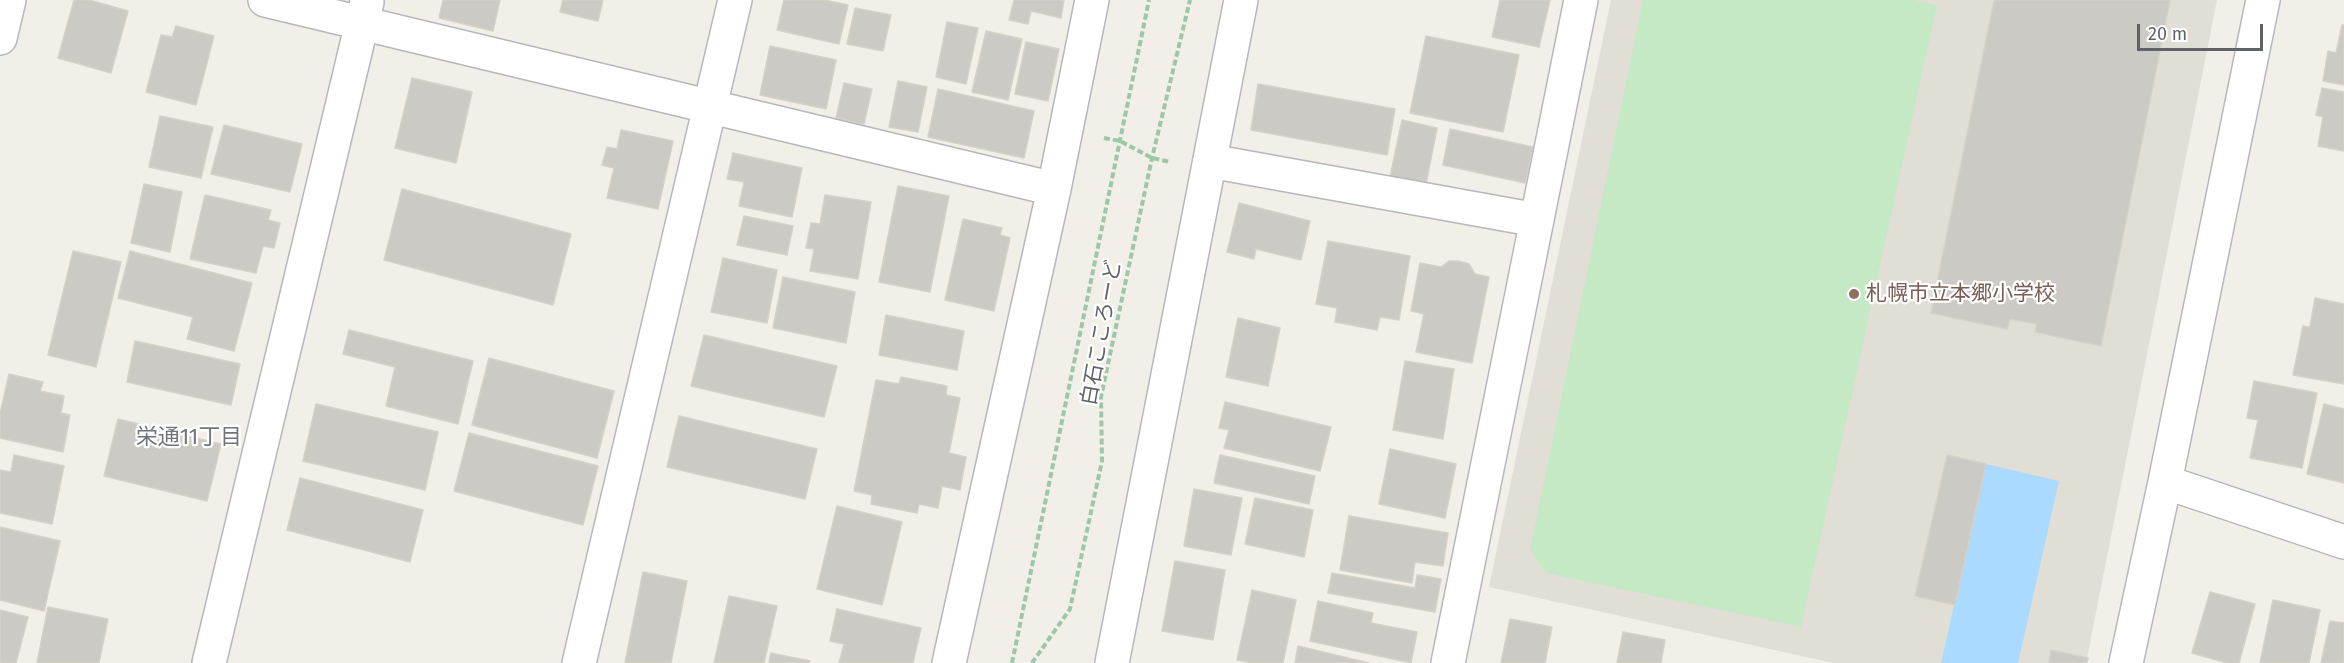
<!DOCTYPE html>
<html>
<head>
<meta charset="utf-8">
<style>
  body { margin:0 }
  #map { position:relative; width:2344px; height:663px; overflow:hidden; background:#f1efe8; font-family:"Fira Sans",sans-serif }
  canvas { display:block }
  .scale { position:absolute; left:2137px; top:24px; width:126px; height:27px; box-sizing:border-box; border:3px solid #5f6368; border-top:0; padding-left:8px; font-size:18px; line-height:21px; white-space:nowrap; color:#5f6368; -webkit-text-stroke:4px #fff; paint-order:stroke }
</style>
</head>
<body>
<div id="map">
<canvas width="2344" height="663"></canvas>
<div class="scale">20 m</div>
</div>
<script>
const context = document.querySelector('canvas').getContext('2d');
context.lineJoin = 'round';
function fill(path, color) { context.fillStyle = color; context.fill(path, 'evenodd'); }
const toPath = rows => new Path2D(rows.map(r => 'M' + r).join(''));
function strokePath(path, color, width, dash) { context.strokeStyle = color; context.lineWidth = width; context.lineCap = dash ? 'butt' : 'round'; context.setLineDash(dash || []); context.stroke(path); }
function write(font, color, halo, rows, align = 'center') {
  context.font = font + ' "Fira Sans","Noto Sans JP",sans-serif'; context.lineWidth = 4.5; context.setLineDash([]); context.textBaseline = 'middle'; context.strokeStyle = halo; context.fillStyle = color; for (const [text, x, y, turn = 0] of rows) {
    context.save(); context.translate(x, y); context.rotate((+turn || 0) * Math.PI / 180); context.textAlign = isNaN(turn) ? turn : align; if (halo) context.strokeText(text, 0, 0); context.fillText(text, 0, 0); context.restore();
  }
}
fill(toPath([
  [1611,0,2217,0,2086,663,1833,663,1489,587]
]), '#e1ded6');
fill(toPath([
  [1643,0,1914,0,1937,5,1801,627,1546,573,1530,550]
]), '#c5e8c5');
fill(toPath([
  [1986,464,2059,481,2018,663,1941,663]
]), '#aadaff');
const building = toPath([
  [74,0,89,0,128,11,111,73,58,58,74,0],
  [443,0,500,0,493,31,439,18,443,0],
  [563,0,603,0,598,21,560,12,563,0],
  [784,0,824,0,848,5,839,44,777,30,784,0],
  [1014,0,1064,0,1061,18,1031,11,1028,24,1009,20,1014,0],
  [1500,0,1550,0,1539,47,1492,37,1500,0],
  [1994,0,2170,0,2101,346,2035,332,2037,324,2010,319,2007,329,1931,313,1994,0],
  [855,8,891,15,883,51,847,44,855,8],
  [947,22,978,28,966,84,936,77,947,22],
  [2342,25,2344,25,2344,85,2323,81,2328,51,2336,53,2342,25],
  [176,26,214,36,196,105,146,92,161,35,172,37,176,26],
  [986,31,1022,39,1008,100,972,92,986,31],
  [1426,36,1519,55,1503,132,1410,113,1426,36],
  [1026,42,1059,49,1048,101,1015,94,1026,42],
  [770,46,836,60,826,109,760,95,770,46],
  [412,78,472,92,456,163,395,148,412,78],
  [898,81,927,87,918,132,889,127,898,81],
  [844,83,872,89,864,124,836,118,844,83],
  [1258,84,1395,109,1387,155,1251,130,1258,84],
  [2322,88,2344,92,2344,151,2318,146,2323,117,2316,115,2322,88],
  [938,89,1034,111,1024,158,928,137,938,89],
  [160,116,213,127,201,178,149,167,160,116],
  [1402,120,1437,128,1426,184,1390,177,1402,120],
  [224,125,302,144,290,192,211,174,224,125],
  [1450,129,1533,147,1525,183,1443,165,1450,129],
  [621,130,673,141,658,209,607,198,614,168,602,165,607,147,617,149,621,130],
  [733,153,802,168,792,217,739,206,744,182,727,179,733,153],
  [144,184,182,192,170,252,131,243,144,184],
  [898,186,949,196,930,292,879,282,898,186],
  [402,189,571,234,553,305,384,260,402,189],
  [205,195,271,210,268,220,280,223,274,248,263,246,256,273,190,259,205,195],
  [825,195,871,202,858,279,810,271,814,249,806,248,811,223,820,224,825,195],
  [1239,203,1310,221,1301,260,1256,249,1254,259,1227,252,1239,203],
  [744,216,793,226,787,255,737,245,744,216],
  [963,219,1002,228,1000,235,1010,238,994,311,945,300,963,219],
  [1328,241,1410,256,1399,320,1380,317,1377,330,1335,322,1337,308,1316,304,1328,241],
  [73,251,121,262,96,367,48,355,73,251],
  [130,251,252,283,234,351,187,339,193,317,118,298,130,251],
  [723,258,777,270,767,323,711,312,723,258],
  [1449,261,1458,261,1469,264,1475,274,1489,277,1472,363,1416,352,1424,314,1411,311,1420,263,1441,267,1449,261],
  [783,277,855,292,846,343,773,328,783,277],
  [2315,298,2344,304,2344,384,2293,375,2303,326,2310,327,2315,298],
  [886,315,964,331,957,370,879,355,886,315],
  [1238,318,1280,328,1268,386,1226,377,1238,318],
  [349,330,473,361,458,424,386,406,395,367,343,354,349,330],
  [704,335,837,366,824,417,691,386,704,335],
  [135,341,240,364,231,405,127,382,135,341],
  [489,358,614,391,597,458,472,425,489,358],
  [1405,361,1454,369,1443,439,1393,430,1405,361],
  [9,374,43,382,40,391,64,396,61,413,70,415,63,452,0,438,0,414,9,374],
  [901,377,947,386,946,395,960,398,949,453,966,457,960,490,942,486,938,508,919,504,917,513,871,504,872,495,854,491,876,380,899,384,901,377],
  [2254,381,2317,393,2302,468,2250,458,2258,420,2247,418,2254,381],
  [1225,402,1331,427,1320,471,1224,448,1229,430,1219,428,1225,402],
  [316,404,438,432,425,490,303,461,316,404],
  [2324,404,2344,409,2344,483,2307,474,2324,404],
  [679,416,817,449,805,499,667,467,679,416],
  [118,419,221,444,207,501,104,476,118,419],
  [469,433,598,466,583,525,454,491,469,433],
  [1390,449,1456,464,1445,518,1379,504,1390,449],
  [14,455,64,466,52,524,0,513,0,470,11,472,14,455],
  [1220,455,1315,476,1309,504,1214,483,1220,455],
  [1947,455,1986,464,1955,605,1915,596,1947,455],
  [300,478,423,510,410,562,287,530,300,478],
  [1194,489,1242,498,1231,555,1184,546,1194,489],
  [1255,498,1313,510,1304,557,1245,544,1255,498],
  [837,506,902,522,882,605,817,589,837,506],
  [1349,516,1448,533,1443,566,1415,562,1412,583,1340,570,1349,516],
  [0,527,60,541,44,611,0,600,0,527],
  [1175,561,1225,570,1213,640,1162,631,1175,561],
  [643,572,687,581,671,663,625,663,643,572],
  [1332,573,1415,588,1417,575,1441,579,1435,612,1328,593,1332,573],
  [1252,590,1296,600,1283,663,1251,663,1237,660,1252,590],
  [2210,592,2255,604,2239,663,2227,663,2192,653,2210,592],
  [729,596,777,606,764,663,714,663,729,596],
  [2273,600,2320,610,2309,663,2260,663,2273,600],
  [1318,601,1373,613,1371,623,1417,632,1411,663,1310,641,1318,601],
  [48,607,108,619,99,663,37,663,48,607],
  [837,609,921,628,913,663,839,663,844,644,830,641,837,609],
  [0,610,28,617,16,663,0,663,0,610],
  [1510,619,1552,627,1545,663,1501,663,1510,619],
  [2330,621,2344,623,2344,663,2321,663,2330,621],
  [1623,632,1665,640,1661,663,1617,663,1623,632],
  [1298,646,1369,663,1295,663,1298,646],
  [2051,650,2088,658,2087,663,2049,663,2051,650],
  [771,653,810,661,809,663,769,663,771,653]
]);
fill(building, '#cccac5');
strokePath(building, '#d6d1c6', 1.5);
const minor = toPath([
  [265,0,1054,189],
  [0,38,9,0],
  [1210,161,1537,220],
  [2165,482,2344,542],
  [209,663,367,2],
  [579,663,735,0],
  [949,663,1054,189,1092,0],
  [1112,663,1241,0],
  [1448,663,1581,0],
  [2126,663,2165,482,2263,0]
]);
strokePath(minor, '#b5b8bc', 36);
strokePath(toPath([
  [1104,138,1120,141,1152,158,1170,162],
  [1012,663,1149,0],
  [1032,663,1070,609,1102,461,1101,397,1152,158,1190,0]
]), '#9cc7a9', 4, [6, 3]);
strokePath(minor, '#fff', 33);
for (const [x, y, r, color] of [
  [1854,294,6,"#8d6e63"]
]) { const dot = new Path2D(); dot.arc(x, y, r, 0, 2 * Math.PI); context.fillStyle = color; context.fill(dot); strokePath(dot, '#fff', 2); }
write('21px', '#785e54', '#fff', [
  ["札幌市立本郷小学校",1866,294]
], 'left');
write('21px', '#5f6368', '#fff', [
  ["白石こころーど",1102,333,-80]
]);
write('22px', '#70757a', '#fff', [
  ["栄通11丁目",189,438]
]);
</script>
</body>
</html>
